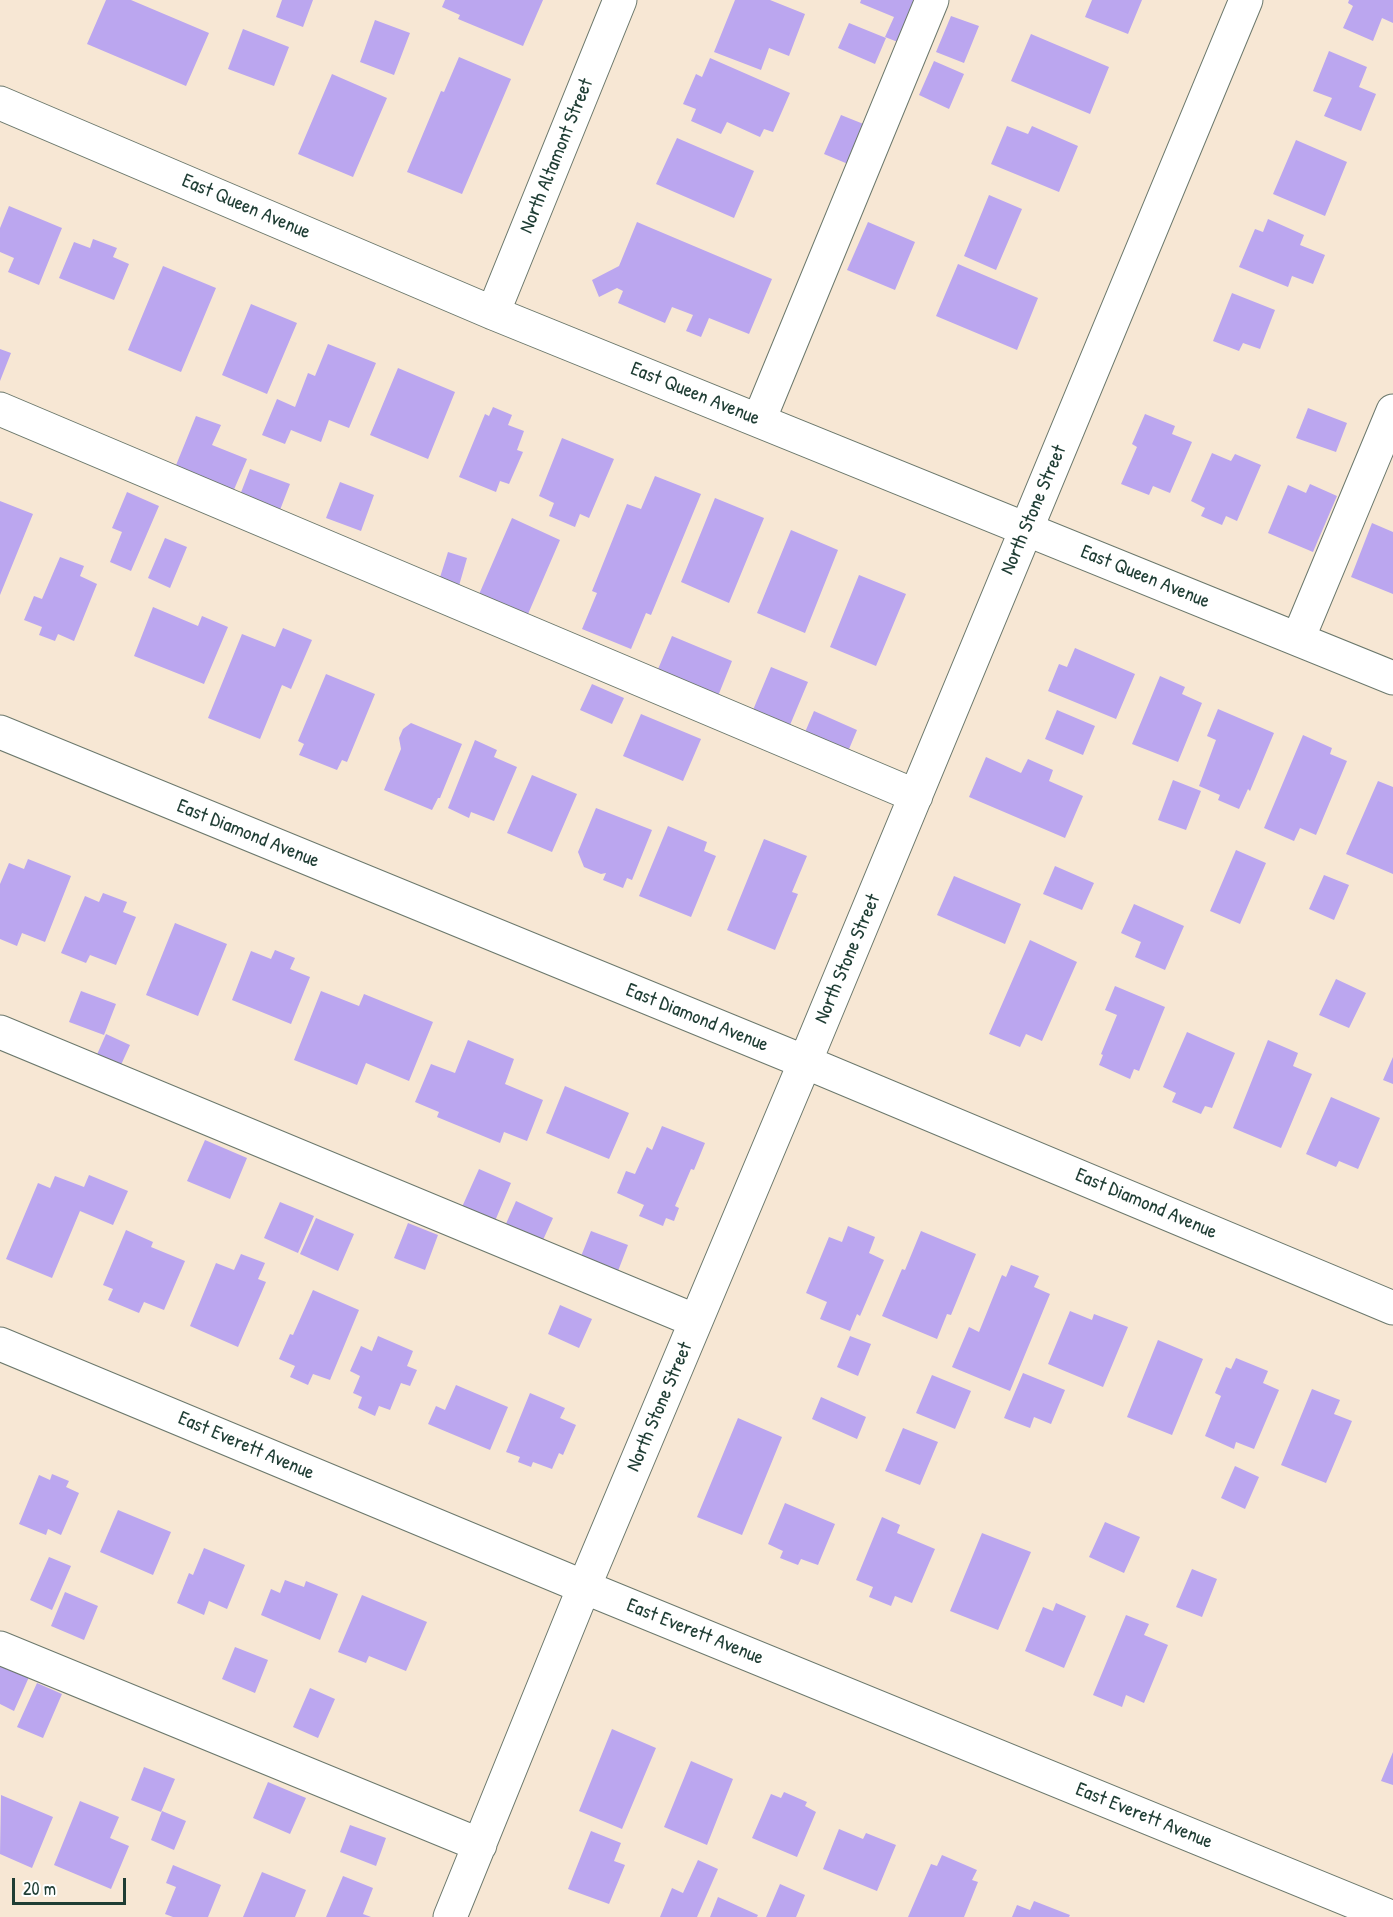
<!DOCTYPE html>
<html>
<head>
<meta charset="utf-8">
<style>
  body { margin:0 }
  #map { position:relative; width:1393px; height:1917px; overflow:hidden; background:#f7e7d4; font-family:"Patrick Hand",sans-serif }
  canvas { display:block }
  .scale { position:absolute; left:12px; top:1878px; width:114px; height:27px; box-sizing:border-box; border:3px solid #1f3d34; border-top:0; padding-left:8px; font-size:18px; line-height:21px; white-space:nowrap; color:#1f3d34; -webkit-text-stroke:4px #fff; paint-order:stroke }
</style>
</head>
<body>
<div id="map">
<canvas width="1393" height="1917"></canvas>
<div class="scale">20 m</div>
</div>
<script>
const context = document.querySelector('canvas').getContext('2d');
context.lineJoin = 'round';
function fill(path, color) { context.fillStyle = color; context.fill(path, 'evenodd'); }
const toPath = rows => new Path2D(rows.map(r => 'M' + r).join(''));
function strokePath(path, color, width, dash) { context.strokeStyle = color; context.lineWidth = width; context.lineCap = dash ? 'butt' : 'round'; context.setLineDash(dash || []); context.stroke(path); }
function write(font, color, halo, rows, align = 'center') {
  context.font = font + ' "Patrick Hand",sans-serif'; context.lineWidth = 6; context.setLineDash([]); context.textBaseline = 'middle'; context.strokeStyle = halo; context.fillStyle = color; for (const [text, x, y, turn = 0] of rows) {
    context.save(); context.translate(x, y); context.rotate((+turn || 0) * Math.PI / 180); context.textAlign = isNaN(turn) ? turn : align; if (halo) context.strokeText(text, 0, 0); context.fillText(text, 0, 0); context.restore();
  }
}
fill(toPath([
  [106,0,131,0,209,33,186,86,87,44],
  [282,0,313,0,303,27,276,17],
  [445,0,543,0,523,46,458,19,460,15,442,7],
  [735,0,770,0,805,14,789,56,769,48,761,70,714,52],
  [861,0,927,0,908,46,885,37,894,17,860,3],
  [1092,0,1142,0,1128,34,1085,17],
  [1349,0,1393,0,1393,23,1382,18,1373,41,1343,28,1353,6,1348,3],
  [951,16,979,26,964,63,936,52],
  [375,20,410,33,394,75,360,62],
  [849,23,886,38,875,64,838,48],
  [243,29,289,47,274,86,228,69],
  [1031,34,1109,67,1090,114,1011,81],
  [1329,51,1367,67,1359,87,1376,94,1361,131,1324,116,1332,98,1313,91],
  [459,57,511,79,462,194,407,172,441,91,444,92],
  [710,58,790,93,773,132,764,129,760,137,727,122,721,134,691,121,696,109,683,104,696,74,702,77],
  [934,61,964,74,949,109,919,95],
  [332,74,387,98,353,177,298,154],
  [841,115,876,129,860,169,824,154],
  [1007,126,1028,134,1032,126,1078,146,1059,192,991,164],
  [677,138,754,171,734,218,656,184],
  [1296,140,1347,162,1325,216,1273,194],
  [989,195,1022,209,996,270,964,256],
  [9,206,62,228,39,285,8,272,14,258,0,252,0,228],
  [1268,219,1304,235,1300,245,1325,255,1313,284,1292,276,1288,287,1239,267,1255,229,1263,232],
  [637,222,772,279,749,334,709,318,701,337,686,331,693,315,672,307,665,323,618,303,623,291,617,288,599,297,592,280,619,266],
  [868,222,915,242,895,290,847,270],
  [93,239,117,248,113,257,129,264,114,300,59,278,74,242,90,248],
  [958,264,1038,298,1017,350,936,316],
  [163,266,216,288,181,372,128,350],
  [1232,293,1275,310,1260,349,1243,343,1239,351,1213,341],
  [251,304,297,323,267,394,222,375],
  [328,344,376,363,349,428,329,420,321,442,291,430,285,444,262,435,277,399,295,407,308,373,315,376],
  [0,349,11,353,0,381],
  [398,368,455,392,428,459,370,435],
  [493,407,512,415,508,425,524,431,517,450,523,452,509,484,500,481,496,492,459,477,485,414,489,416],
  [1308,408,1347,423,1336,452,1296,438],
  [1145,414,1175,426,1172,434,1192,442,1170,493,1153,486,1149,495,1121,484,1137,447,1132,444],
  [196,416,221,425,212,445,247,459,230,499,172,475],
  [562,438,614,459,589,518,580,514,575,527,549,516,554,503,539,496],
  [1212,453,1231,461,1235,454,1261,465,1237,521,1226,516,1222,525,1201,516,1205,508,1191,501],
  [250,469,290,484,275,523,235,508],
  [655,476,701,494,651,615,646,613,631,649,582,629,597,593,592,591,627,504,641,509],
  [340,482,374,495,361,531,326,518],
  [1310,484,1337,496,1313,552,1268,533,1288,485,1306,493],
  [127,492,159,506,131,571,110,562,122,532,112,528],
  [715,498,764,518,729,603,681,582],
  [0,501,33,514,0,595],
  [512,518,560,540,525,621,477,599],
  [1372,523,1393,532,1393,594,1351,577],
  [791,530,838,550,805,633,757,613],
  [165,538,187,547,170,588,148,578],
  [448,552,467,558,456,596,436,590],
  [60,557,84,566,80,576,97,584,74,641,58,634,55,641,39,635,42,627,24,620,34,596,42,599],
  [859,575,906,594,876,666,830,647],
  [153,607,198,626,202,616,228,627,204,684,134,656],
  [283,628,312,640,291,689,282,685,260,739,208,718,242,634,275,647],
  [672,636,732,661,714,706,653,681],
  [1075,648,1135,674,1116,719,1048,691,1059,664,1067,667],
  [771,667,808,682,785,737,748,722],
  [326,674,375,694,347,762,342,760,337,770,299,755,304,744,298,741],
  [1160,676,1185,687,1182,694,1202,703,1178,762,1132,744],
  [592,684,624,698,612,724,580,710],
  [1218,709,1274,733,1250,791,1248,789,1239,809,1218,800,1220,795,1199,786,1216,740,1207,736],
  [1057,710,1095,726,1083,755,1045,739],
  [814,711,857,730,844,761,800,744],
  [641,714,701,739,683,781,623,756],
  [411,723,462,744,440,798,438,798,432,810,384,790,401,749,399,738,403,729],
  [1303,735,1332,748,1330,754,1347,761,1316,835,1300,828,1294,841,1264,828],
  [475,740,497,750,494,757,517,767,494,821,471,812,469,818,448,808],
  [986,757,1021,773,1028,759,1053,770,1049,781,1083,796,1065,838,969,797],
  [532,775,577,794,552,852,507,833],
  [1173,780,1201,791,1186,830,1158,820],
  [1378,781,1393,787,1393,874,1346,854],
  [596,808,652,830,632,880,627,878,623,888,603,880,606,873,601,874,584,867,578,852],
  [668,826,707,842,704,851,716,856,691,917,639,896],
  [764,839,807,856,792,892,798,894,775,950,727,930],
  [1236,850,1266,863,1240,924,1210,911],
  [28,859,71,876,45,942,22,933,17,946,0,939,0,884,9,863,24,869],
  [1055,866,1094,883,1082,910,1043,894],
  [1324,875,1349,885,1334,920,1309,909],
  [954,876,1021,904,1005,944,937,915],
  [103,893,127,902,123,912,136,917,116,965,90,955,86,963,61,953,85,896,99,902],
  [1134,904,1184,926,1165,970,1135,957,1141,942,1121,933],
  [175,923,227,944,198,1016,146,995],
  [1030,940,1077,962,1042,1041,1026,1034,1020,1047,989,1034],
  [275,950,295,958,290,969,310,977,291,1024,232,1000,251,951,271,959],
  [1336,979,1366,993,1349,1028,1319,1015],
  [1115,986,1165,1007,1139,1071,1134,1069,1130,1079,1099,1065,1103,1055,1101,1054,1117,1015,1105,1010],
  [81,991,116,1004,104,1035,69,1022],
  [321,991,359,1006,364,994,433,1022,409,1081,366,1063,357,1085,294,1060],
  [1187,1032,1235,1053,1212,1108,1205,1106,1201,1114,1172,1102,1176,1093,1163,1087],
  [106,1034,130,1045,116,1076,92,1066],
  [468,1040,514,1059,505,1084,543,1100,527,1141,504,1132,500,1143,437,1117,439,1112,415,1102,431,1064,455,1073],
  [1268,1040,1298,1053,1293,1066,1312,1074,1281,1148,1233,1128],
  [1393,1057,1393,1084,1383,1080],
  [565,1086,629,1113,609,1159,546,1133],
  [1331,1097,1380,1118,1358,1169,1339,1161,1336,1167,1306,1154],
  [662,1126,705,1143,694,1170,691,1169,675,1206,679,1208,674,1221,666,1218,663,1226,639,1216,644,1205,617,1193,626,1171,635,1174,647,1147,652,1150],
  [205,1140,247,1158,230,1199,187,1181],
  [479,1169,511,1183,495,1221,462,1207],
  [89,1175,128,1191,113,1225,80,1211,52,1278,6,1259,38,1183,50,1188,55,1176,84,1187],
  [516,1201,553,1218,538,1251,501,1235],
  [280,1202,314,1216,298,1253,264,1238],
  [316,1218,354,1234,338,1271,300,1254],
  [408,1223,438,1235,425,1270,394,1258],
  [848,1226,875,1237,869,1253,884,1260,860,1316,857,1314,850,1331,820,1319,827,1302,806,1293,829,1237,842,1242],
  [126,1230,153,1242,151,1247,185,1261,164,1310,144,1302,139,1313,108,1300,113,1289,103,1285],
  [591,1231,628,1245,613,1284,576,1269],
  [921,1231,976,1254,951,1315,947,1314,937,1339,882,1316,902,1269,905,1270],
  [241,1254,265,1263,258,1279,266,1282,238,1347,190,1326,216,1263,234,1270],
  [1011,1265,1039,1276,1034,1287,1050,1294,1010,1391,952,1367,969,1327,979,1332,1002,1275,1006,1277],
  [313,1290,359,1310,330,1380,313,1374,308,1385,290,1377,295,1366,279,1359,290,1334,293,1335],
  [560,1305,592,1319,579,1348,548,1334],
  [1070,1311,1092,1320,1094,1314,1128,1327,1103,1387,1048,1364],
  [378,1336,413,1351,407,1366,417,1370,410,1386,401,1383,390,1410,379,1406,375,1416,358,1408,362,1397,353,1393,360,1376,350,1371,361,1346,372,1351],
  [850,1336,871,1344,858,1376,837,1367],
  [1158,1340,1203,1359,1172,1435,1127,1417],
  [1236,1358,1268,1371,1263,1383,1279,1390,1254,1449,1236,1442,1234,1449,1205,1436,1221,1396,1215,1393,1226,1367,1231,1369],
  [1023,1373,1065,1390,1051,1424,1034,1417,1030,1428,1004,1418],
  [932,1375,971,1391,955,1429,916,1413],
  [456,1385,508,1407,490,1450,428,1424,436,1406,445,1410],
  [1312,1389,1340,1400,1334,1414,1352,1421,1326,1483,1281,1465],
  [530,1393,565,1408,560,1418,576,1425,563,1455,559,1453,552,1469,533,1462,531,1467,518,1462,520,1457,506,1452],
  [821,1397,866,1417,857,1439,812,1419],
  [738,1418,782,1437,742,1535,697,1517],
  [903,1428,938,1442,920,1485,885,1471],
  [1235,1466,1259,1477,1245,1509,1221,1498],
  [52,1474,69,1481,66,1487,79,1493,61,1535,48,1529,46,1535,19,1524,39,1475,50,1480],
  [785,1503,835,1524,818,1565,801,1559,798,1565,780,1558,783,1551,768,1544],
  [118,1510,171,1532,153,1575,100,1552],
  [882,1517,900,1525,897,1533,935,1549,912,1603,895,1596,891,1606,869,1597,873,1587,856,1580],
  [1105,1522,1140,1537,1124,1573,1089,1557],
  [982,1533,1031,1552,998,1630,950,1611],
  [204,1548,245,1565,227,1609,209,1601,204,1615,177,1603,189,1573,193,1575],
  [49,1557,71,1566,52,1610,30,1600],
  [1192,1569,1217,1579,1202,1617,1176,1607],
  [285,1580,304,1587,306,1581,338,1594,320,1640,261,1615,271,1589,280,1593],
  [65,1592,98,1606,84,1640,51,1626],
  [362,1595,427,1622,406,1671,369,1656,366,1663,338,1652],
  [1056,1603,1086,1616,1064,1668,1025,1651,1043,1607,1053,1611],
  [1126,1615,1149,1624,1144,1635,1168,1645,1144,1703,1126,1695,1122,1707,1093,1695],
  [235,1647,268,1660,255,1693,222,1679],
  [0,1664,29,1677,14,1711,0,1704],
  [37,1683,62,1694,43,1738,17,1727],
  [310,1688,335,1699,318,1738,293,1727],
  [612,1729,656,1748,622,1829,579,1811],
  [1393,1752,1393,1785,1381,1781],
  [691,1761,733,1779,707,1845,664,1827],
  [144,1767,175,1779,161,1812,131,1800],
  [268,1782,306,1798,290,1834,253,1818],
  [784,1792,807,1802,805,1806,816,1812,797,1857,752,1838,771,1794,781,1798],
  [1,1795,53,1817,32,1868,0,1854],
  [80,1801,119,1817,110,1838,129,1846,111,1889,54,1865],
  [162,1811,186,1821,174,1850,151,1840],
  [350,1825,386,1838,376,1866,340,1852],
  [839,1829,863,1839,866,1833,896,1845,877,1891,823,1869],
  [591,1831,621,1843,614,1861,625,1865,609,1904,568,1889],
  [942,1855,977,1870,972,1880,978,1882,964,1917,908,1917,931,1864,937,1866],
  [698,1860,718,1869,697,1917,660,1917,672,1888,683,1893],
  [173,1865,221,1885,208,1917,173,1917,165,1914,176,1887,166,1883],
  [262,1872,306,1890,295,1917,243,1917],
  [343,1876,373,1888,363,1914,371,1917,326,1917],
  [780,1884,805,1895,796,1917,766,1917],
  [718,1897,758,1915,757,1917,710,1917],
  [1034,1901,1070,1915,1069,1917,1012,1917,1017,1905,1030,1910]
]), '#bba6ef');
const minor = toPath([
  [0,103,493,313,1393,678],
  [493,313,620,0],
  [0,409,916,796],
  [759,420,932,0],
  [1298,639,1393,411],
  [0,732,805,1062,1393,1308],
  [0,1032,696,1321],
  [0,1344,584,1587,1391,1917],
  [0,1648,480,1845],
  [450,1917,584,1587,805,1062,1246,0]
]);
strokePath(minor, '#6b786c', 35);
strokePath(minor, '#fff', 33);
write('20px', '#1f3d34', '#fff', [
  ["North Altamont Street",557,156,-68],
  ["East Queen Avenue",246,207,23],
  ["East Queen Avenue",695,394,22],
  ["North Stone Street",1034,510,-67],
  ["East Queen Avenue",1145,577,22],
  ["East Diamond Avenue",248,834,22],
  ["North Stone Street",848,959,-67],
  ["East Diamond Avenue",697,1018,22],
  ["East Diamond Avenue",1146,1204,23],
  ["North Stone Street",660,1407,-67],
  ["East Everett Avenue",246,1446,23],
  ["East Everett Avenue",695,1632,22],
  ["East Everett Avenue",1144,1816,22]
]);
</script>
</body>
</html>
